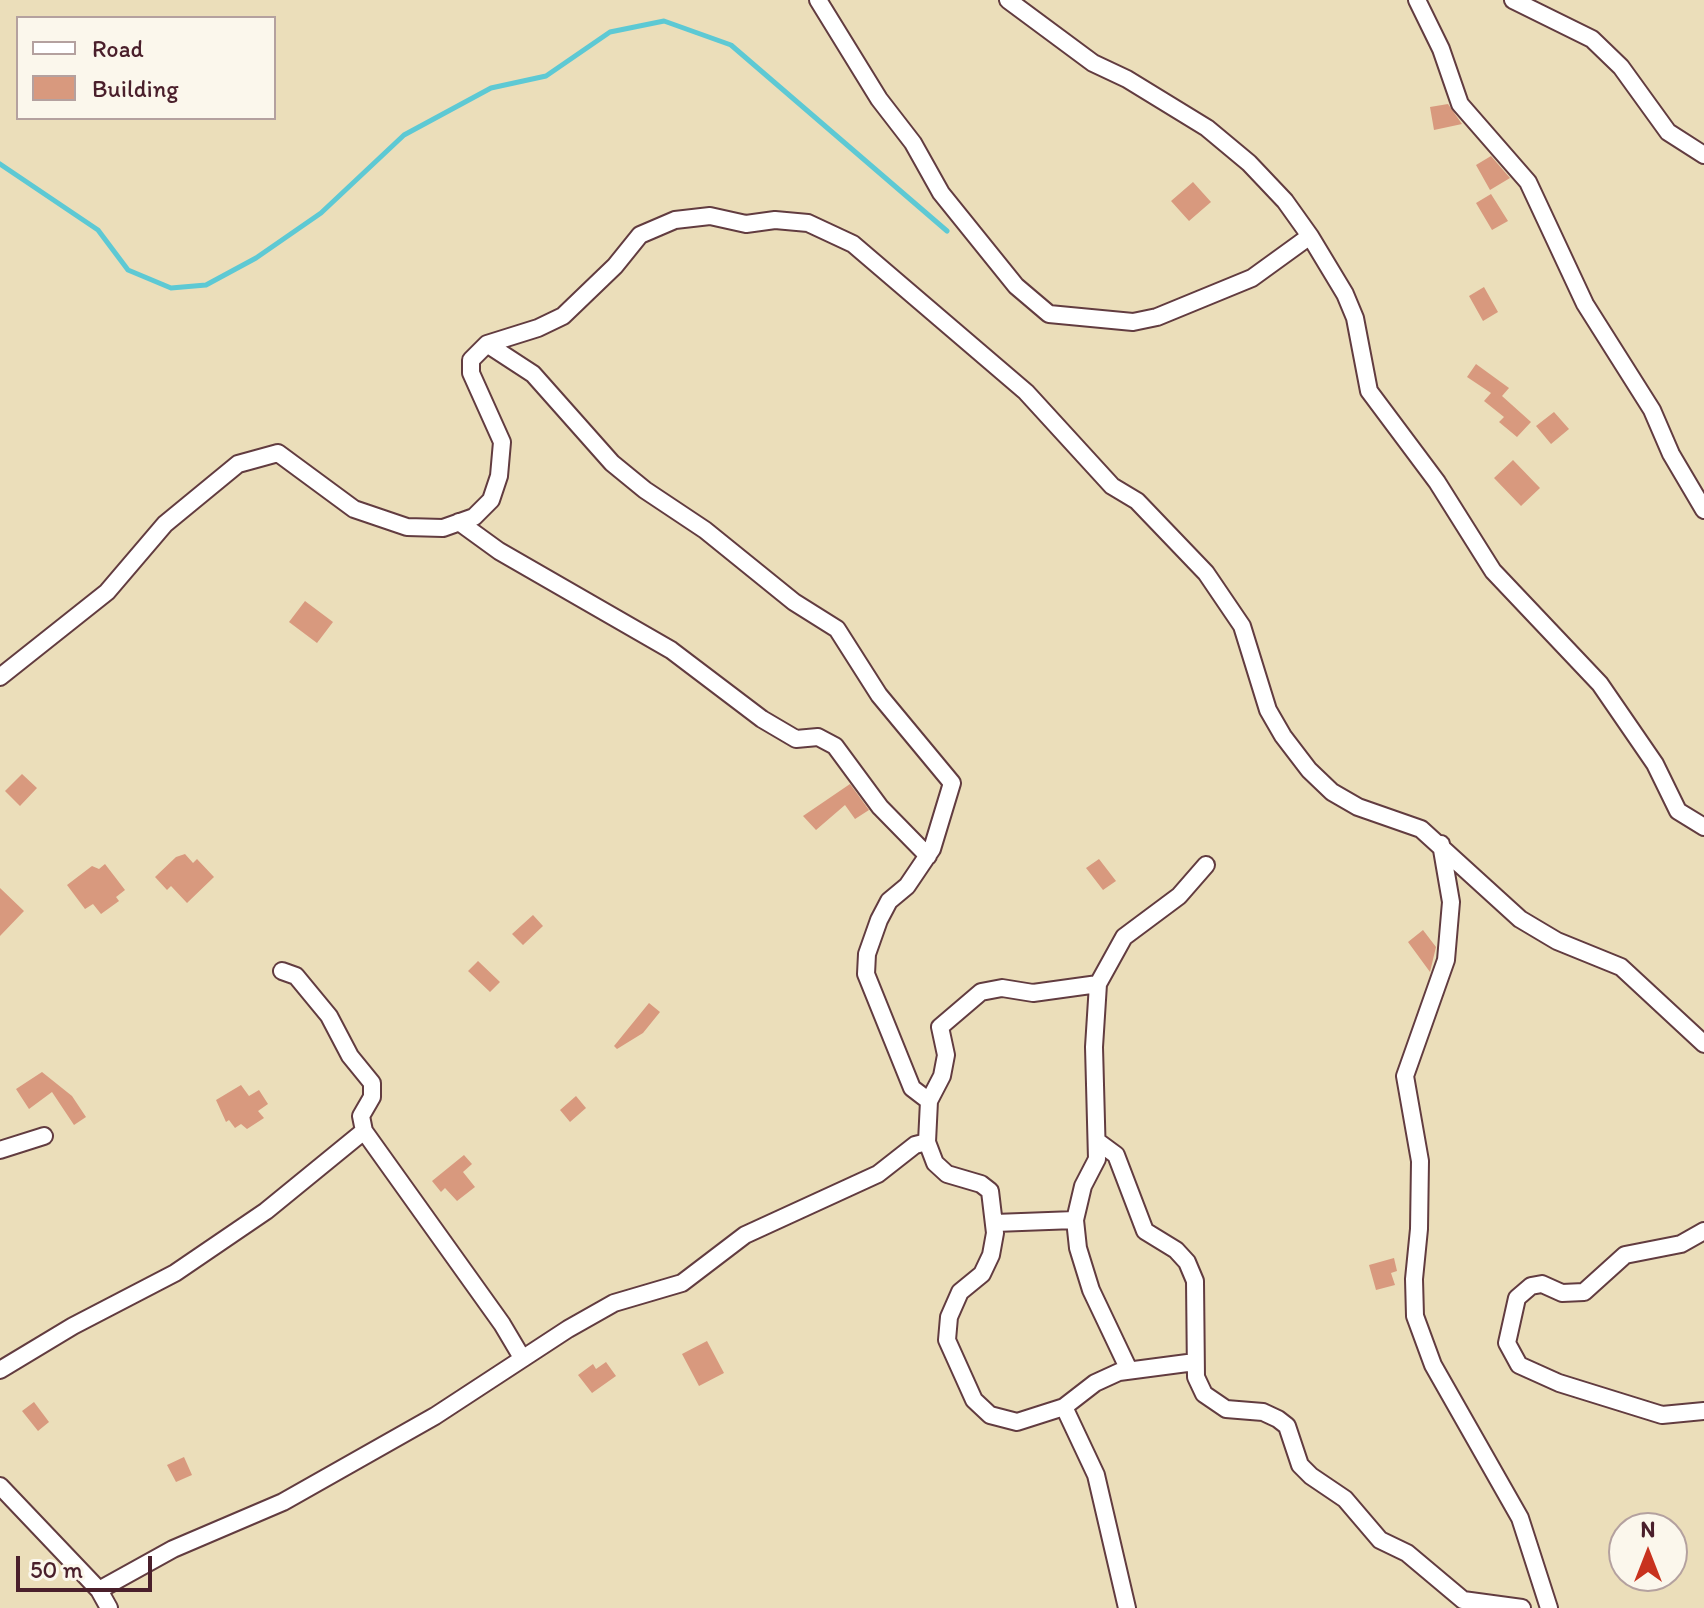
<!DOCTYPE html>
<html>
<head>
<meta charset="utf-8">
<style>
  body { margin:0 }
  #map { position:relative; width:1704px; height:1608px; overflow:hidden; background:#ebdeba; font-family:Itim,sans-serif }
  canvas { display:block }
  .legend { position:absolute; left:16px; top:16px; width:260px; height:104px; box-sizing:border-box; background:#fbf7ec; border:2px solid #b4a19f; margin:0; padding:10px 14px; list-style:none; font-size:24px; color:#4a1f2b }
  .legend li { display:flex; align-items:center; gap:16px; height:40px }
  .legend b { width:40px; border:2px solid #b4a19f }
  .north { position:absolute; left:1608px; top:1512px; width:80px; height:80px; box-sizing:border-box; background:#fbf7ec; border:2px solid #b4a19f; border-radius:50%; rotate:0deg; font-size:22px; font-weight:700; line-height:32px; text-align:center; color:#4a1f2b }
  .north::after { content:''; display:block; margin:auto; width:28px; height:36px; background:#c8321e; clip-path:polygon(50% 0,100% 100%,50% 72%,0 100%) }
  .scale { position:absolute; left:16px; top:1556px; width:136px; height:36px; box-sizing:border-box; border:4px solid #4a1f2b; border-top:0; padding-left:10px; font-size:24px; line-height:28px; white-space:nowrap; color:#4a1f2b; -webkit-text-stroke:6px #fbf7ec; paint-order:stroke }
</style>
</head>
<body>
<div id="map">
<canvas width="1704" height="1608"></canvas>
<ul class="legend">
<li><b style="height:10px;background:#fff"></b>Road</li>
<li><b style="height:22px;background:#d8997e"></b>Building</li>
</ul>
<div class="north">N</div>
<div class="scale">50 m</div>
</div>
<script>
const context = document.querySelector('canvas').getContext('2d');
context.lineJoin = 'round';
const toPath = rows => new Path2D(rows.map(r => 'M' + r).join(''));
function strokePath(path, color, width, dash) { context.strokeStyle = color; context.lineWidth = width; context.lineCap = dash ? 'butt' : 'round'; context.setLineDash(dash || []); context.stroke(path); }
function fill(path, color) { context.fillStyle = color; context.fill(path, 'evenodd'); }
strokePath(toPath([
  [0,164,98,230,128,270,171,288,206,285,256,258,321,213,404,135,491,88,546,76,610,32,664,21,731,45,947,231]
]), '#5dc9d4', 5);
fill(toPath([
  [1448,104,1462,124,1434,130,1430,107],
  [1491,156,1510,178,1490,190,1476,165],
  [1193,182,1211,202,1189,221,1171,201],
  [1491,194,1508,221,1492,230,1476,203],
  [1484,287,1498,312,1483,321,1469,296],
  [1476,364,1509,388,1502,396,1531,422,1517,437,1499,422,1504,417,1484,401,1491,393,1467,377],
  [1554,412,1569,429,1551,444,1536,426],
  [1513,460,1540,488,1521,506,1494,478],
  [305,601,333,622,317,643,289,622],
  [22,774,37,788,20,806,5,791],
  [850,784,869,810,855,819,845,805,816,830,803,816],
  [185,854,193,863,197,859,214,877,187,903,171,886,167,890,155,877,176,857],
  [1099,859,1116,881,1103,890,1086,868],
  [105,864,125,890,116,897,119,901,101,914,93,904,85,909,67,885,92,866,99,869],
  [0,888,24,911,0,936],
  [533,915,543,926,523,945,512,934],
  [1423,930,1436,947,1430,972,1408,942],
  [478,961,500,982,490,992,468,971],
  [649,1003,660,1012,643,1033,617,1049,614,1046],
  [42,1072,72,1096,86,1117,74,1125,52,1092,29,1109,16,1089],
  [241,1085,249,1096,259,1090,268,1104,258,1111,264,1118,247,1129,241,1124,235,1128,229,1120,226,1122,216,1100],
  [576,1096,586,1108,570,1122,560,1110],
  [464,1155,472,1164,463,1172,475,1187,457,1201,445,1188,441,1192,432,1181],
  [1394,1258,1397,1271,1391,1273,1395,1285,1376,1290,1369,1265],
  [707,1341,724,1373,699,1386,682,1354],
  [606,1362,616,1376,592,1393,578,1375,593,1364,596,1369],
  [34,1402,49,1422,38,1431,22,1411],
  [184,1457,192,1475,176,1482,167,1465]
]), '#d8997e');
const street = toPath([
  [818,0,879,99,913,143,941,193,1016,286,1049,314,1133,322,1157,317,1252,278,1310,236],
  [1008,0,1093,63,1127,79,1207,128,1249,163,1285,201,1310,236,1345,294,1355,318,1369,391,1437,482,1493,571,1600,684,1655,764,1678,811,1704,827],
  [1417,0,1441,49,1460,104,1528,182,1585,304,1652,410,1671,454,1704,510],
  [1513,0,1592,39,1621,67,1668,132,1704,155],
  [487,344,533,374,612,463,645,490,705,530,794,602,837,629,879,695,952,783,932,849,907,886,889,901,879,920,867,954,866,974,912,1088,929,1101],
  [459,522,499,551,671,650,762,719,796,739,818,737,835,746,880,807,928,856],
  [0,677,107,592,165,524,238,464,278,453,354,509,407,527,443,528,474,517,491,500,499,476,502,442,471,373,471,360,487,344,538,328,563,316,615,266,640,235,675,220,710,216,746,224,775,220,808,223,853,244,1026,392,1112,486,1137,501,1206,573,1242,626,1268,710,1283,736,1309,770,1332,792,1358,807,1421,829,1520,919,1557,941,1621,967,1704,1044],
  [1441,844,1451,902,1446,960,1405,1076,1420,1161,1419,1229,1414,1279,1415,1316,1433,1365,1520,1518,1549,1608],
  [282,971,296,976,329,1016,350,1056,372,1083,372,1097,361,1116,364,1131,502,1324,521,1356],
  [1098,984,1033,993,1002,988,981,992,940,1027,946,1055,942,1076,929,1101,927,1142,935,1163,947,1174,981,1184,990,1191,995,1233,991,1255,982,1274,960,1292,949,1317,947,1340,974,1400,990,1415,1017,1422,1064,1407,1095,1383,1119,1372,1195,1362],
  [1097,1141,1116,1155,1145,1231,1176,1250,1187,1262,1195,1281,1196,1377,1204,1394,1226,1409,1263,1412,1278,1419,1287,1426,1300,1465,1311,1476,1345,1499,1380,1540,1407,1553,1463,1600,1522,1608],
  [0,1150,44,1136],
  [995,1223,1075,1220],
  [1704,1231,1681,1244,1625,1255,1584,1292,1562,1293,1542,1284,1531,1286,1517,1298,1507,1343,1519,1365,1559,1383,1662,1415,1704,1411],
  [0,1370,73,1326,175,1273,266,1211,364,1131],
  [1129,1370,1091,1290,1078,1248,1075,1220,1083,1186,1097,1159,1094,1047,1098,984,1124,937,1179,896,1206,865],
  [1064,1407,1096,1475,1127,1608],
  [0,1486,99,1590,109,1608],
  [99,1590,173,1549,283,1502,435,1416,568,1329,614,1303,682,1283,745,1235,878,1174,915,1145,927,1142]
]);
strokePath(street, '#623c40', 20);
strokePath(street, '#fff', 16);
</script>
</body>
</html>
